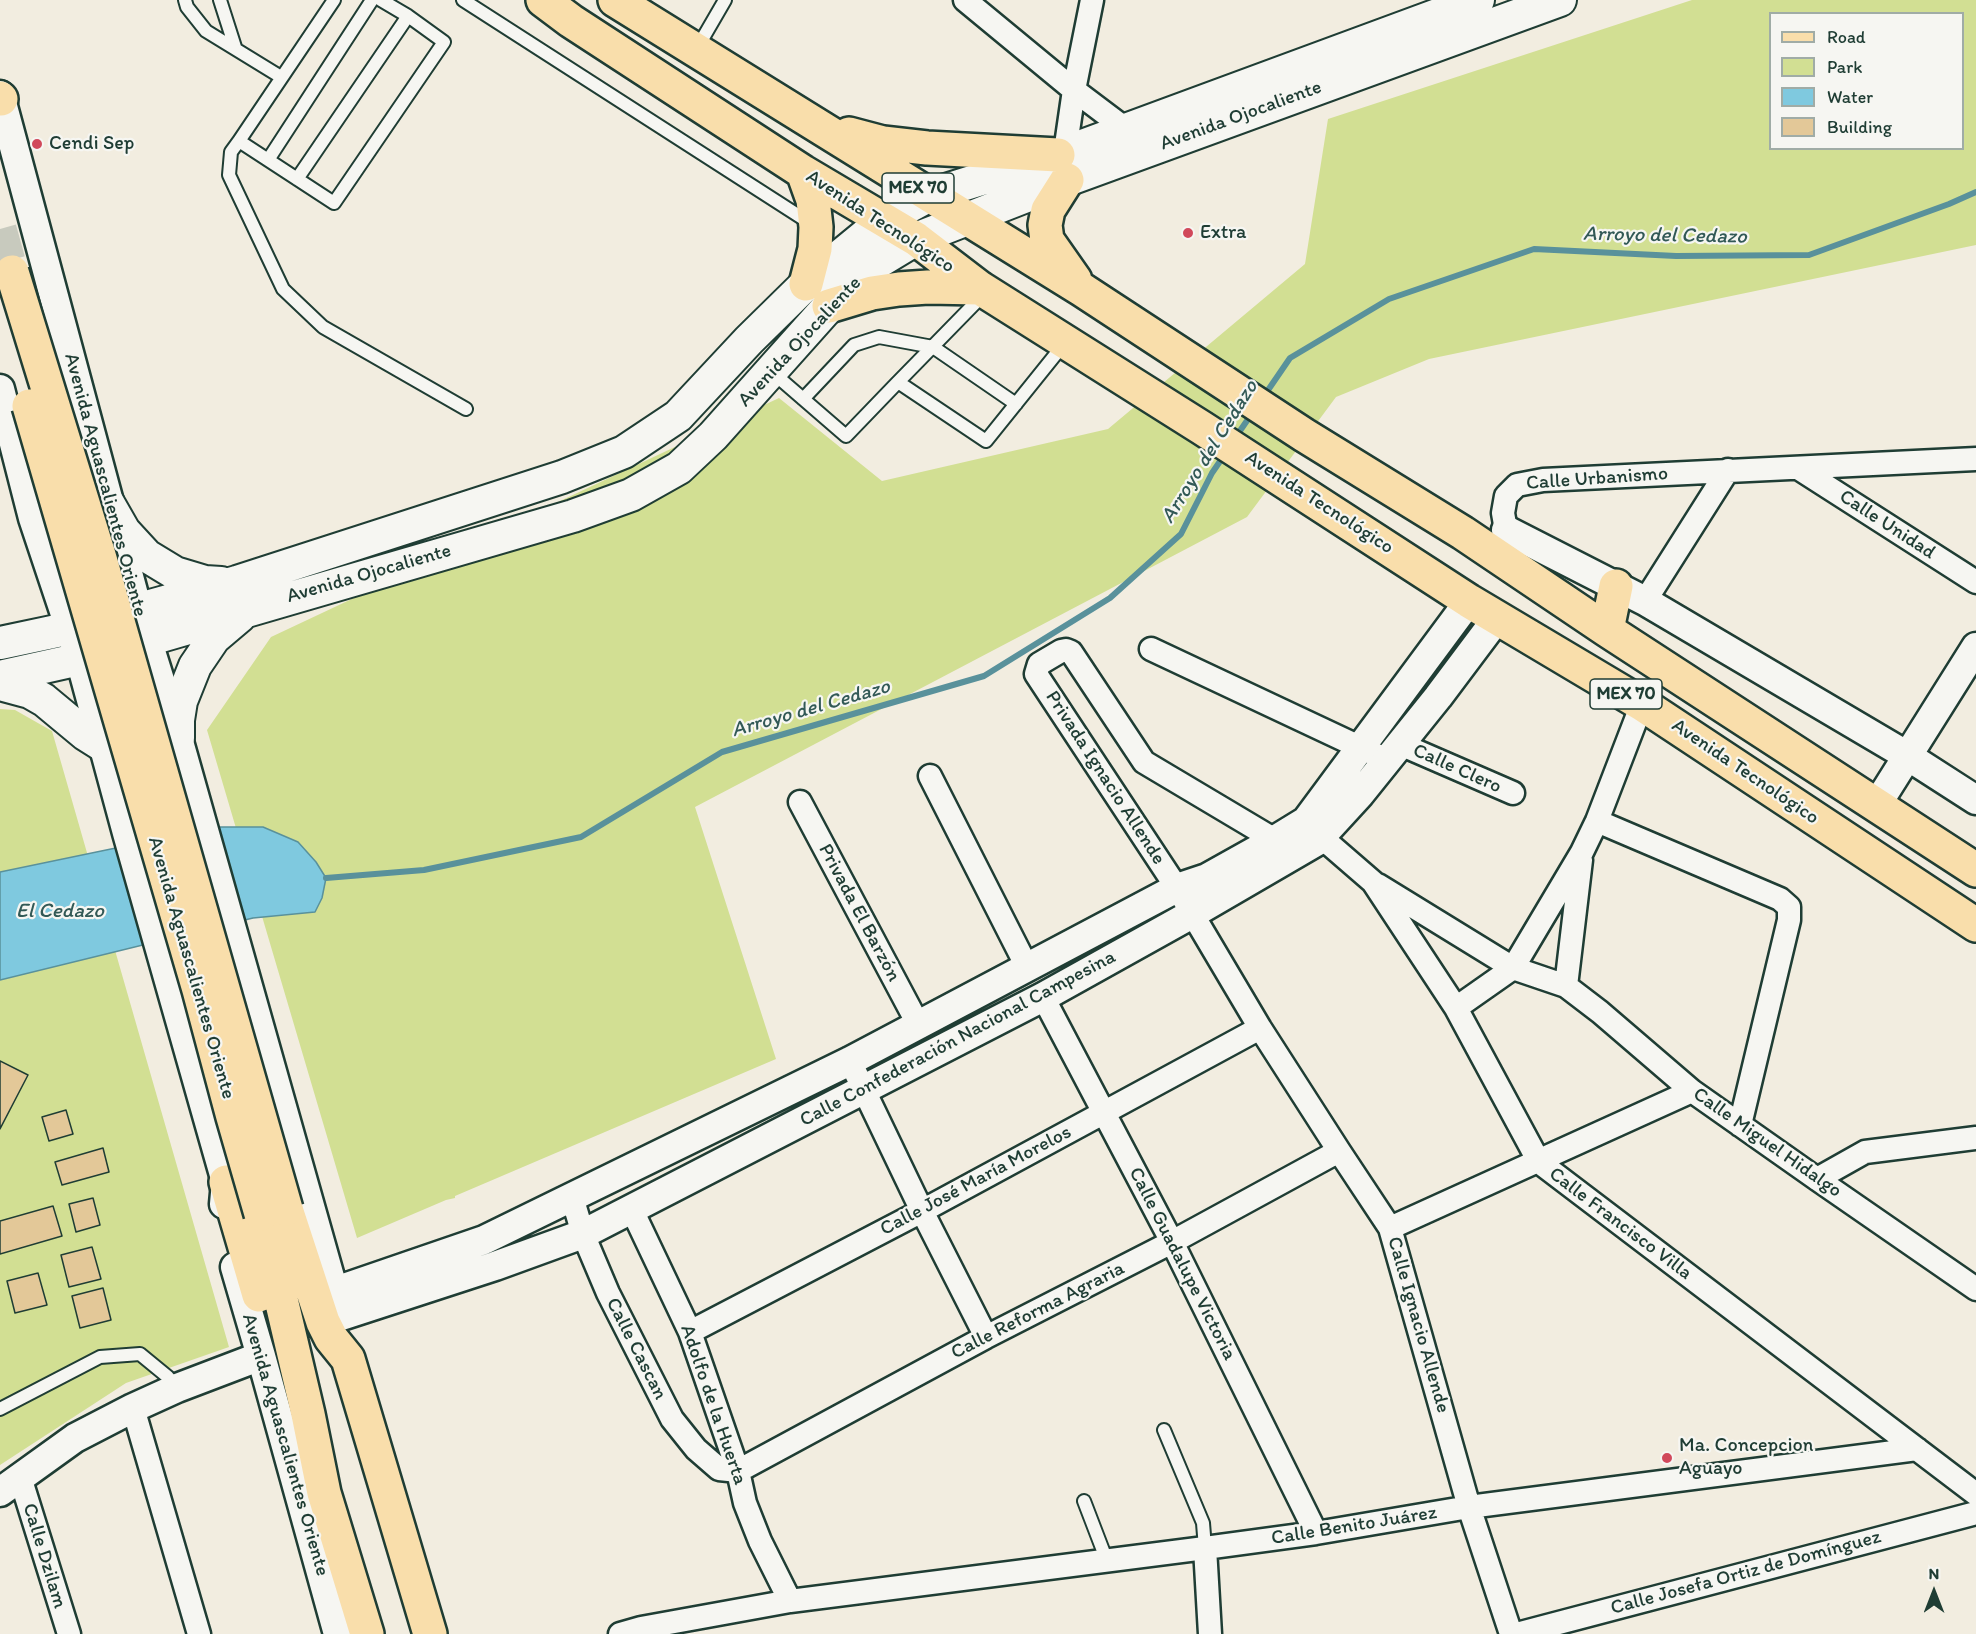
<!DOCTYPE html>
<html>
<head>
<meta charset="utf-8">
<style>
  body { margin:0 }
  #map { position:relative; width:1976px; height:1634px; overflow:hidden; background:#f2ede0; font-family:Itim,sans-serif }
  canvas { display:block }
  .legend { position:absolute; left:1769px; top:12px; width:195px; height:138px; box-sizing:border-box; background:#f6f6f2; border:2px solid #a0aca6; margin:0; padding:8px 10px; list-style:none; font-size:18px; color:#1f3d34 }
  .legend li { display:flex; align-items:center; gap:12px; height:30px }
  .legend b { width:30px; border:2px solid #a0aca6 }
  .north { position:absolute; left:1904px; top:1562px; width:60px; height:60px; -webkit-text-stroke:4px #f6f6f2; paint-order:stroke; rotate:0deg; font-size:16px; font-weight:700; line-height:24px; text-align:center; color:#1f3d34 }
  .north::after { content:''; display:block; margin:auto; width:21px; height:27px; background:#1f3d34; clip-path:polygon(50% 0,100% 100%,50% 72%,0 100%) }
</style>
</head>
<body>
<div id="map">
<canvas width="1976" height="1634"></canvas>
<ul class="legend">
<li><b style="height:8px;background:#f9deab"></b>Road</li>
<li><b style="height:16px;background:#d2df93"></b>Park</li>
<li><b style="height:16px;background:#7fc9df"></b>Water</li>
<li><b style="height:16px;background:#e3c898"></b>Building</li>
</ul>
<div class="north">N</div>
</div>
<script>
const context = document.querySelector('canvas').getContext('2d');
context.lineJoin = 'round';
function fill(path, color) { context.fillStyle = color; context.fill(path, 'evenodd'); }
const toPath = rows => new Path2D(rows.map(r => 'M' + r).join(''));
function strokePath(path, color, width, dash) { context.strokeStyle = color; context.lineWidth = width; context.lineCap = dash ? 'butt' : 'round'; context.setLineDash(dash || []); context.stroke(path); }
function write(font, color, halo, rows, align = 'center') {
  context.font = font + ' Itim,sans-serif'; context.lineWidth = 4.5; context.setLineDash([]); context.textBaseline = 'middle'; context.strokeStyle = halo; context.fillStyle = color; for (const [text, x, y, turn = 0] of rows) {
    context.save(); context.translate(x, y); context.rotate((+turn || 0) * Math.PI / 180); context.textAlign = isNaN(turn) ? turn : align; if (halo) context.strokeText(text, 0, 0); context.fillText(text, 0, 0); context.restore();
  }
}
fill(toPath([
  [1692,0,1976,0,1976,245,1429,359,1336,397,1247,517,695,807,776,1059,455,1196,455,1198,446,1200,357,1238,207,730,271,637,779,398,882,481,1108,429,1305,264,1328,119],
  [1770,14,1962,14,1962,148,1770,148],
  [0,709,15,710,52,731,229,1347,126,1383,0,1465]
]), '#d2df93');
const water = toPath([
  [217,827,263,827,298,842,316,862,326,878,322,898,315,912,253,918,0,980,0,872,217,827]
]);
fill(water, '#7fc9df');
strokePath(water, '#59919b', 1.5);
strokePath(toPath([
  [1264,396,1290,358,1389,299,1534,249,1676,256,1809,255,1949,204,1976,192],
  [1235,438,1253,412],
  [326,878,424,870,581,837,722,752,984,676,1110,598,1181,534,1212,473,1225,454]
]), '#59919b', 6);
const building = toPath([
  [0,1061,28,1075,0,1129,0,1061],
  [66,1110,73,1134,49,1141,42,1117,66,1110],
  [103,1148,109,1172,62,1185,55,1162,103,1148],
  [93,1198,100,1225,76,1232,69,1204,93,1198],
  [53,1206,62,1236,0,1254,0,1221,53,1206],
  [92,1247,101,1279,69,1287,61,1255,92,1247],
  [38,1273,47,1305,15,1313,7,1281,38,1273],
  [103,1288,111,1320,80,1328,72,1296,103,1288]
]);
fill(building, '#e3c898');
strokePath(building, '#1f3d34', 1.5);
strokePath(toPath([
  [0,229,12,272]
]), '#c8cabe', 33, [33, 16]);
const service = toPath([
  [185,0,187,7,206,31,281,77],
  [220,0,235,47],
  [334,0,239,141,334,203,444,42,408,16,381,0],
  [463,0,810,223],
  [696,50,725,0],
  [239,141,231,152,229,175,283,289,323,327,466,409],
  [268,160,372,0],
  [297,179,408,16],
  [772,372,846,436,898,382,986,441,1064,344],
  [898,382,985,293],
  [803,399,854,345,879,337,933,347,1016,404],
  [0,1409,100,1357,140,1354,168,1377,177,1388],
  [1164,1430,1203,1523,1205,1548],
  [1084,1501,1107,1561]
]);
const minor = toPath([
  [965,0,1074,90,1127,130],
  [1065,152,1074,90,1092,0],
  [1798,468,1976,582],
  [1506,530,1503,513,1506,496,1517,485,1543,480,1976,459],
  [1645,601,1728,470],
  [1151,649,1387,760],
  [1400,744,1513,793],
  [930,776,1027,967],
  [800,802,918,1024],
  [1597,821,1780,899,1789,907,1789,920,1740,1125],
  [1309,824,1321,837,1373,882,1456,1008,1539,1162,1976,1494],
  [1275,840,1144,762,1071,652,1066,650,1061,651,1039,664,1036,674,1177,888,1260,1028,1339,1151,1390,1228,1469,1507,1511,1634],
  [1378,885,1513,968,1566,986,1600,1012,1692,1091,1817,1179,1976,1289],
  [1566,986,1581,860],
  [1043,997,1172,1242,1316,1533],
  [1456,1008,1513,968,1582,852,1597,821,1642,704],
  [850,1061,922,1211,986,1337],
  [1817,1179,1865,1152,1976,1138],
  [572,1197,583,1234,608,1293,672,1419,696,1449,719,1469,738,1471,986,1337,1172,1242,1339,1151],
  [632,1210,690,1332,738,1471,745,1503,760,1541,790,1601],
  [1390,1228,1692,1091],
  [690,1332,922,1211,1260,1028],
  [133,1408,199,1634],
  [20,1477,69,1634],
  [1205,1548,1210,1634],
  [620,1634,641,1628,790,1601,1205,1548,1316,1533,1469,1507,1917,1449],
  [1517,1634,1976,1513]
]);
const tertiary = toPath([
  [0,95,138,610,178,738,339,1309],
  [0,389,33,518,80,659,127,833,226,1182,224,1204],
  [1506,530,1645,601,1906,755,1976,800],
  [1876,806,1976,647],
  [235,1267,261,1356,338,1634],
  [315,1298,484,1240,850,1061,1177,888,1207,878,1275,840,1306,821,1469,601],
  [323,1322,495,1266,583,1234,1043,997,1192,914,1316,842,1360,794,1438,697,1498,617],
  [0,1492,75,1438,133,1408,177,1388,261,1356]
]);
const secondary = toPath([
  [108,503,124,531,147,556,175,573,205,582,221,583],
  [0,643,71,628,237,582,562,477,624,452,678,416,749,340,806,284,884,220,930,195,1058,155,1478,0],
  [0,677,80,659,147,640,573,516,631,495,679,468,713,436,829,306,873,265,916,239,1067,180,1560,0],
  [0,684,30,692,44,700,85,734,104,746],
  [178,738,178,720,181,701,195,666,214,638,240,616]
]);
const primary = toPath([
  [543,0,571,21,803,172,916,239,980,288,1202,428,1469,601,1642,704,1976,925],
  [615,0,1081,289,1304,435,1463,533,1607,630,1976,870],
  [0,98,1,99],
  [849,134,883,143,927,148,1058,155],
  [803,172,813,200,816,227,815,249,806,284],
  [1067,180,1048,210,1045,225,1047,240,1075,280],
  [829,306,872,293,899,289,928,287,980,288],
  [1607,630,1616,586],
  [226,1182,259,1295],
  [286,1209,323,1322,331,1338,348,1359,430,1634],
  [261,1214,308,1414,324,1493,367,1634]
]);
strokePath(service, '#1f3d34', 16);
strokePath(minor, '#1f3d34', 27);
strokePath(tertiary, '#1f3d34', 33);
strokePath(secondary, '#1f3d34', 36);
strokePath(primary, '#1f3d34', 38);
strokePath(service, '#f6f6f2', 12);
strokePath(minor, '#f6f6f2', 22);
strokePath(tertiary, '#f6f6f2', 28);
strokePath(secondary, '#f6f6f2', 32);
strokePath(primary, '#f9deab', 33);
const primaryBridge = toPath([
  [12,272,99,555,286,1209],
  [29,406,199,990,233,1117,261,1214]
]);
strokePath(primaryBridge, '#1f3d34', 38, []);
strokePath(primaryBridge, '#f9deab', 33);
for (const [x, y, r, color] of [
  [37,144,6,"#d1495b"],
  [1188,233,6,"#d1495b"],
  [1667,1458,6,"#d1495b"]
]) { const dot = new Path2D(); dot.arc(x, y, r, 0, 2 * Math.PI); context.fillStyle = color; context.fill(dot); strokePath(dot, '#f6f6f2', 2); }
for (const [x, y, w] of [
  [918,188,72],
  [1626,694,72]
]) { const box = new Path2D(); box.roundRect(x - w / 2, y - 15, w, 30, 4.5); context.fillStyle = '#f6f6f2'; context.fill(box); strokePath(box, '#1f3d34', 1.5); }
write('bold 18px', '#1f3d34', null, [
  ["MEX 70",918,188],
  ["MEX 70",1626,694]
]);
write('20px', '#1f3d34', '#f6f6f2', [
  ["Avenida Ojocaliente",1241,116,-20],
  ["Avenida Tecnológico",880,222,33],
  ["Avenida Ojocaliente",800,342,-47],
  ["Calle Urbanismo",1597,479,-4],
  ["Avenida Aguascalientes Oriente",105,485,75],
  ["Avenida Tecnológico",1319,503,33],
  ["Calle Unidad",1887,525,33],
  ["Avenida Ojocaliente",369,574,-16],
  ["Calle Clero",1457,769,24],
  ["Avenida Tecnológico",1745,772,34],
  ["Privada Ignacio Allende",1105,778,57],
  ["Privada El Barzón",859,913,62],
  ["Avenida Aguascalientes Oriente",191,968,74],
  ["Calle Confederación Nacional Campesina",958,1039,-28],
  ["Calle Miguel Hidalgo",1767,1143,35],
  ["Calle José María Morelos",976,1181,-28],
  ["Calle Francisco Villa",1620,1224,37],
  ["Calle Guadalupe Victoria",1182,1264,63],
  ["Calle Reforma Agraria",1038,1311,-27],
  ["Calle Ignacio Allende",1418,1325,74],
  ["Calle Cascan",636,1349,63],
  ["Adolfo de la Huerta",713,1405,71],
  ["Avenida Aguascalientes Oriente",285,1445,74],
  ["Calle Benito Juárez",1354,1526,-9],
  ["Calle Dzilam",44,1556,73],
  ["Calle Josefa Ortiz de Domínguez",1746,1573,-15]
]);
write('20px', '#1f3d34', '#f6f6f2', [
  ["Cendi Sep",49,144],
  ["Extra",1200,233],
  ["Ma. Concepcion",1679,1446],
  ["Aguayo",1679,1469]
], 'left');
write('italic 21px', '#325956', '#f6f6f2', [
  ["Arroyo del Cedazo",1665,236,1],
  ["Arroyo del Cedazo",1210,452,-58],
  ["Arroyo del Cedazo",811,709,-16],
  ["El Cedazo",60,912]
]);
</script>
</body>
</html>
